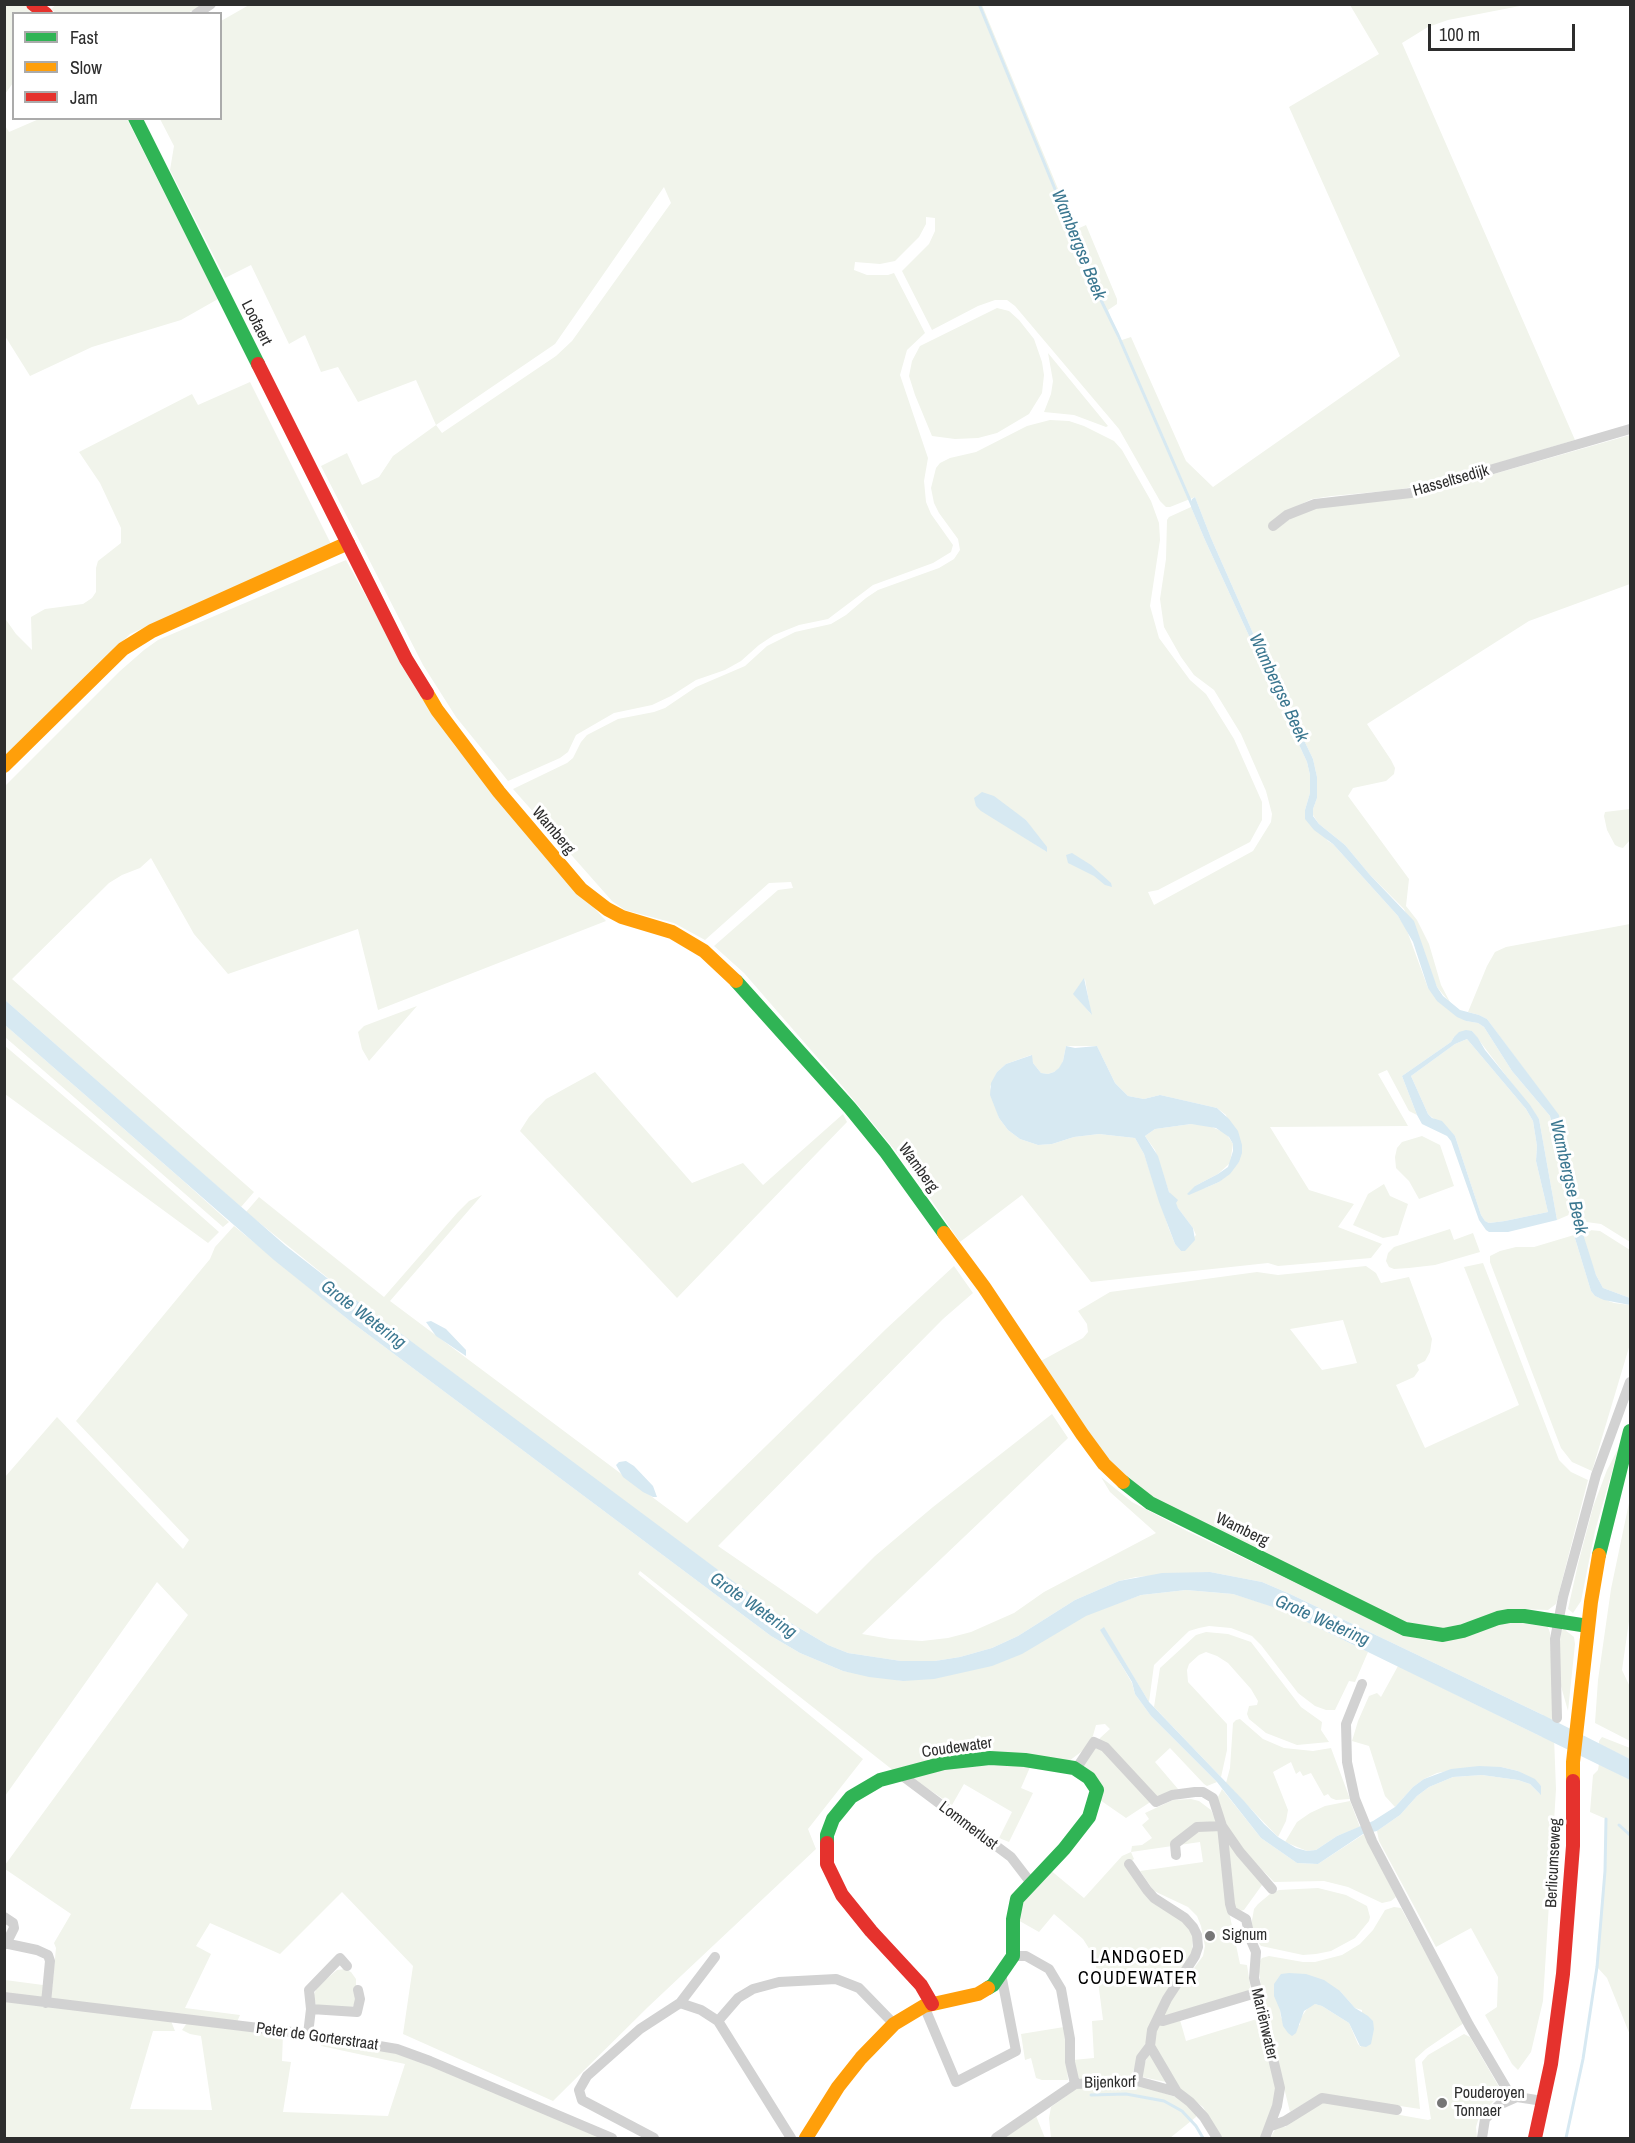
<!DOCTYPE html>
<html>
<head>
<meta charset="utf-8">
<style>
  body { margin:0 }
  #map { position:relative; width:1635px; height:2143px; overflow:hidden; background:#fff; font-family:"Archivo Narrow",sans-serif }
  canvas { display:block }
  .frame { position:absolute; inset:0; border:6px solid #2d2d2d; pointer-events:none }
  .legend { position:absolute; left:12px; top:12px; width:210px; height:108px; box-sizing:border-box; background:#fff; border:2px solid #ababab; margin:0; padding:8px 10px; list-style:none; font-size:18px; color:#2d2d2d }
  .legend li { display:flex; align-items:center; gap:12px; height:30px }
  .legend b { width:30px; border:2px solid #ababab }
  .scale { position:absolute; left:1428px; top:24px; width:147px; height:27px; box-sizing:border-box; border:3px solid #2d2d2d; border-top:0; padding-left:8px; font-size:18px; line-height:21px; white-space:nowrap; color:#2d2d2d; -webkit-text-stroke:4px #fff; paint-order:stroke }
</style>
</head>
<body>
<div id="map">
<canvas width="1635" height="2143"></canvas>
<div class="frame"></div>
<ul class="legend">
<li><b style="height:8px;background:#30b455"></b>Fast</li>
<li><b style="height:8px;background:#ff9f0a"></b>Slow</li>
<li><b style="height:8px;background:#e5322d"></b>Jam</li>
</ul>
<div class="scale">100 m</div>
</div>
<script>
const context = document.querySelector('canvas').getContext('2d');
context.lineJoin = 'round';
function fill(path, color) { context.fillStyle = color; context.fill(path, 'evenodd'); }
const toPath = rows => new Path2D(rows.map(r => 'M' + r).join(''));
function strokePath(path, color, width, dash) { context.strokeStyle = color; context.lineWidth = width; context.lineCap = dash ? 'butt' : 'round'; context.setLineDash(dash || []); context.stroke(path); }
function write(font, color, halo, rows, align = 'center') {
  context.font = font + ' "Archivo Narrow",sans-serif'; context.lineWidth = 6; context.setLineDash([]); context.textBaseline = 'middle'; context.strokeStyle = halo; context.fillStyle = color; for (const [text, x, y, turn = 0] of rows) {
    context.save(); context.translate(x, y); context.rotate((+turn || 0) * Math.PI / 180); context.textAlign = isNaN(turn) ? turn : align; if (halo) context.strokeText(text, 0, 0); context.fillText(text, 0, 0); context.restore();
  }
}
fill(toPath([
  [57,4,202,5,186,14,57,14,51,9],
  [7,5,24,5,37,13,14,14,13,83,5,94,5,8],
  [249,5,982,5,1075,230,1086,225,1117,299,1117,304,1108,310,1119,341,1131,337,1186,461,1213,487,1400,356,1289,107,1379,54,1350,5,1525,5,1448,20,1428,27,1402,43,1575,440,1423,485,1396,490,1332,496,1312,499,1293,508,1279,527,1302,510,1438,490,1630,435,1630,584,1529,621,1367,724,1391,760,1395,768,1394,774,1386,781,1353,788,1348,796,1409,879,1406,906,1417,920,1429,944,1441,985,1451,1004,1437,987,1404,909,1370,875,1345,845,1319,824,1313,815,1313,809,1317,798,1317,777,1313,759,1256,640,1211,538,1195,497,1170,507,1166,507,1160,501,1119,429,1015,306,1007,300,995,300,978,306,932,330,902,271,929,244,935,231,935,218,926,217,926,224,919,237,895,261,880,264,855,262,854,270,867,275,888,275,894,273,925,333,907,350,900,375,928,458,924,481,926,502,931,514,953,545,951,552,933,563,873,585,828,619,799,625,774,635,759,645,741,661,725,670,696,680,671,696,652,705,614,713,576,735,568,752,560,758,508,781,456,717,423,665,321,466,347,453,362,485,379,477,393,456,436,425,416,380,358,402,338,367,321,372,305,335,289,344,251,265,225,278,170,170,174,146,160,119,220,118,221,21],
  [664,187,671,203,572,341,556,356,442,433,436,425,555,344],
  [39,119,127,119,218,299,181,320,92,347,30,376,5,336,4,124,9,132],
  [997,308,1009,311,1019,320,1034,339,1042,362,1044,375,1042,393,1029,414,997,433,978,438,955,439,932,436,915,395,909,376,912,361,920,346],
  [1048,353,1108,426,1106,427,1074,415,1044,412,1051,394,1053,381],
  [250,382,331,544,130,634,5,761,4,617,16,634,32,650,31,617,45,609,83,604,92,598,96,592,96,568,98,561,121,543,121,528,100,483,79,452,192,394,198,405],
  [1050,420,1069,421,1084,426,1114,441,1122,450,1151,501,1159,523,1160,540,1150,606,1159,638,1190,680,1206,694,1234,739,1262,802,1262,820,1250,842,1158,890,1148,892,1154,905,1253,851,1271,822,1272,814,1266,791,1241,734,1214,690,1194,675,1181,657,1164,627,1160,599,1166,559,1167,520,1169,517,1191,507,1205,540,1307,762,1310,775,1310,793,1305,810,1328,841,1333,844,1398,916,1406,928,1428,988,1466,1021,1478,1023,1484,1027,1512,1071,1550,1116,1571,1214,1557,1220,1539,1119,1472,1031,1454,1037,1451,1042,1402,1076,1417,1115,1409,1111,1387,1070,1378,1074,1408,1126,1270,1127,1309,1190,1354,1204,1338,1227,1382,1244,1371,1258,1278,1266,1268,1263,1091,1282,1022,1195,960,1242,908,1166,843,1087,744,973,714,946,778,890,793,888,791,882,769,883,705,940,674,923,625,910,612,901,513,789,567,763,573,758,581,742,587,735,618,719,654,712,665,708,696,687,745,666,767,646,795,632,831,624,846,615,866,598,878,590,939,568,954,559,960,550,958,539,939,513,934,503,931,488,936,468,940,463,950,458,976,452,1027,426],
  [976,806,1014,812,1026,820,1047,852],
  [1085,979,1091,1014,1074,994],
  [1066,1046,1097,1046,1115,1083,1128,1096,1144,1099,1160,1095,1217,1108,1226,1115,1239,1162,1219,1182,1205,1188,1195,1186,1218,1174,1230,1163,1233,1144,1226,1133,1207,1125,1191,1124,1155,1129,1145,1136,1155,1150,1169,1192,1178,1208,1193,1228,1196,1235,1181,1251,1175,1244,1169,1229,1144,1154,1135,1138,1099,1134,1074,1137,1052,1144,1038,1145,1020,1139,1008,1130,999,1118,990,1087,997,1072,1006,1064,1031,1055,1033,1063,1041,1073,1048,1074,1054,1072,1060,1068,1063,1061],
  [346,560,422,698,455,746,543,851,606,921,378,1010,358,929,228,974,194,934,151,858,140,868,122,875,109,883,12,979,254,1192,241,1207,5,1000,5,786,120,671,144,650,158,640],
  [1630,809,1630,840,1623,848,1619,847,1615,845,1607,830,1604,816,1605,812],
  [1630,924,1630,1242,1601,1224,1579,1221,1558,1115,1487,1019,1479,1015,1468,1012,1487,966,1495,952,1506,947],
  [417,1006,369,1061,362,1049,358,1032,364,1026],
  [5,1025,180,1178,229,1222,223,1227,5,1037],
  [1467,1039,1526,1109,1533,1121,1537,1146,1536,1161,1548,1212,1505,1221,1489,1223,1485,1221,1481,1215,1455,1136,1428,1114,1411,1076,1455,1044],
  [4,1045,100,1127,219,1232,208,1243,5,1094],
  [595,1072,692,1183,743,1163,763,1185,843,1114,847,1122,677,1298,520,1131,529,1117,546,1099],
  [1422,1136,1440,1145,1454,1186,1419,1199,1409,1181,1396,1168,1395,1157,1397,1148,1402,1142],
  [1384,1184,1390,1196,1408,1204,1398,1235,1383,1238,1353,1225,1368,1194],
  [482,1195,390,1301,687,1523,886,1329,954,1266,973,1293,943,1319,718,1546,817,1614,875,1556,933,1507,1052,1414,1068,1438,1065,1441,862,1634,890,1639,922,1641,948,1638,971,1632,1014,1613,1044,1592,1156,1533,1110,1492,1101,1477,1132,1502,1187,1531,1388,1627,1417,1638,1430,1641,1447,1638,1502,1620,1548,1627,1550,1633,1556,1789,1543,2001,1531,2052,1518,2070,1512,2064,1485,2015,1497,2007,1498,1977,1471,1928,1436,1947,1379,1841,1377,1831,1400,1815,1417,1796,1429,1787,1453,1777,1482,1775,1518,1780,1530,1784,1540,1794,1541,1786,1518,1771,1501,1767,1463,1768,1437,1773,1424,1779,1413,1787,1395,1807,1385,1796,1369,1746,1352,1741,1358,1721,1369,1696,1377,1693,1381,1697,1398,1666,1542,1737,1543,1715,1290,1594,1262,1582,1210,1572,1136,1577,1119,1581,1075,1600,1018,1636,992,1648,960,1657,935,1661,901,1661,848,1653,828,1645,784,1619,566,1458,349,1295,246,1212,259,1197,384,1297,458,1212,469,1201],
  [234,1226,350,1321,771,1636,800,1653,843,1671,903,1681,1141,1595,1186,1590,1233,1594,1259,1602,1282,1610,1368,1652,1355,1682,1349,1681,1335,1710,1326,1710,1315,1706,1298,1693,1261,1645,1252,1636,1231,1628,1209,1626,1199,1628,1189,1631,1154,1665,1149,1702,1104,1628,1101,1630,1132,1683,1135,1694,1151,1716,1217,1782,1207,1786,1204,1784,1170,1748,1155,1762,1178,1789,1155,1799,1126,1818,1100,1800,1080,1766,1100,1738,1110,1729,1105,1724,1096,1725,1092,1739,1085,1749,1069,1761,894,1771,640,1571,638,1574,863,1759,808,1829,816,1849,648,2007,553,2101,403,2034,413,1966,342,1892,280,1954,210,1923,196,1946,211,1954,185,2008,240,2015,237,2022,51,2000,56,1948,54,1943,71,1914,5,1869,5,1865,188,1615,157,1582,5,1796,5,1477,57,1417,183,1549,189,1540,76,1421,210,1259,215,1247],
  [1450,1229,1454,1240,1473,1233,1480,1252,1435,1265,1409,1268,1394,1269,1389,1267,1386,1261,1388,1253,1394,1247],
  [1579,1229,1600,1231,1630,1250,1630,1298,1603,1288,1596,1275],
  [1574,1235,1591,1291,1595,1296,1614,1303,1630,1305,1630,1344,1592,1471,1572,1462,1561,1448,1490,1262,1490,1256,1500,1251,1516,1247,1534,1247],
  [1483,1263,1559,1460,1571,1472,1588,1480,1556,1604,1548,1610,1518,1609,1442,1629,1404,1623,1150,1499,1113,1468,1039,1362,1083,1338,1088,1332,1087,1324,1078,1311,1110,1292,1257,1272,1278,1275,1366,1266,1376,1273,1381,1283,1409,1277,1432,1339,1430,1352,1425,1361,1417,1365,1419,1370,1414,1377,1396,1385,1425,1448,1519,1405,1464,1267],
  [1343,1320,1357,1363,1322,1370,1290,1329],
  [1619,1447,1595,1531,1581,1601,1573,1613,1568,1609,1578,1564,1593,1507,1607,1470],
  [1630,1498,1630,1614,1622,1670,1630,1687,1630,1741,1595,1723,1598,1680,1611,1589],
  [1564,1629,1574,1637,1575,1644,1568,1711,1559,1679,1558,1661,1561,1631],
  [1206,1632,1228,1634,1251,1642,1301,1707,1322,1722,1321,1730,1329,1742,1297,1745,1266,1733,1249,1719,1247,1714,1249,1706,1257,1705,1258,1701,1251,1689,1228,1663,1217,1656,1206,1652,1199,1655,1189,1664,1187,1670,1188,1682,1227,1724,1227,1750,1221,1777,1154,1707,1160,1668,1196,1635],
  [1240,1719,1263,1739,1284,1748,1313,1751,1331,1748,1350,1799,1336,1800,1331,1798,1328,1794,1324,1796,1311,1773,1303,1776,1300,1771,1296,1774,1291,1762,1273,1772,1288,1810,1286,1821,1278,1837,1226,1783,1230,1768,1233,1723,1236,1720],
  [1602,1737,1630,1748,1630,1759,1599,1744,1599,1741],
  [973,1763,1031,1765,1021,1788,1033,1793,1009,1842,999,1838,1012,1812,964,1784,952,1805,909,1776],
  [1599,1764,1630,1780,1630,2035,1607,1978,1597,1967,1605,1871,1606,1819,1590,1812,1593,1775,1598,1770],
  [1222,1789,1261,1838,1297,1863,1318,1864,1364,1834,1396,1897,1391,1901,1382,1903,1348,1887,1324,1881,1274,1882,1246,1853,1221,1818,1216,1801],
  [1191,1799,1199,1801,1211,1810,1219,1827,1227,1902,1240,1964,1247,1965,1251,1991,1162,2018,1171,1999,1203,1956,1205,1946,1201,1926,1197,1916,1188,1907,1154,1891,1140,1871,1203,1862,1200,1842,1131,1852,1134,1859,1126,1865,1183,1920,1193,1936,1192,1955,1147,2040,1131,2076,1129,2078,1080,2080,1075,2073,1073,2060,1094,2058,1092,2021,1103,2020,1095,1958,1083,1939,1054,1914,1039,1932,1016,1919,1019,1906,1049,1869,1084,1898,1122,1856,1131,1852,1132,1846,1142,1845,1152,1838,1142,1825,1149,1819,1145,1813,1173,1800],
  [1350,1801,1360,1827,1337,1836,1316,1850,1307,1851,1285,1842,1297,1822,1310,1813,1325,1806],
  [1225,1836,1262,1885,1244,1910,1240,1911,1235,1908],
  [1318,1888,1346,1895,1367,1906,1370,1917,1369,1921,1355,1938,1331,1951,1316,1954,1303,1955,1261,1946,1255,1938,1251,1926,1254,1909,1258,1904,1270,1894,1279,1890],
  [1394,1907,1401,1908,1464,2023,1426,2049,1415,2059,1420,2109,1320,2094,1290,2112,1263,2002,1258,1964,1262,1958,1269,1956,1303,1962,1315,1962,1342,1955,1360,1944,1373,1930,1385,1910],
  [1340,1991,1355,2008,1362,2010,1361,2047,1358,2044,1349,2023,1322,2006,1315,2004,1309,2006,1300,2019,1300,2025,1281,2018,1280,2010],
  [345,1969,351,1972,356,1979,356,2001,352,2008,316,2006,314,1995,317,1987,337,1970],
  [5,1980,43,1985,42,1999,5,1994],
  [5,2001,171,2021,175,2031,153,2031,130,2109,212,2110,201,2036,190,2034,182,2030,187,2023,283,2034,282,2061,291,2062,283,2112,388,2116,405,2064,321,2046,322,2039,408,2056,605,2138,5,2138],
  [1260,2018,1276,2087,1273,2109,1261,2138,1221,2138,1203,2107,1179,2089,1155,2046,1155,2033,1158,2024,1180,2020,1186,2041],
  [1064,2027,1068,2080,1042,2080,1036,2078,1031,2058,1025,2060,1021,2034],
  [1464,2034,1470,2037,1502,2092,1479,2117,1476,2127,1477,2138,1270,2138,1278,2125,1285,2127,1322,2101,1428,2120,1431,2119,1422,2062,1428,2055],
  [1150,2052,1166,2082,1142,2077,1142,2069],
  [1087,2086,1141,2086,1179,2098,1197,2113,1196,2117,1170,2138,1051,2138,1049,2118,1051,2107,1077,2088],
  [1036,2116,1045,2138,1002,2138]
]), '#f1f4eb');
fill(toPath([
  [1195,497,1211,538,1256,640,1313,759,1317,777,1317,798,1313,809,1313,816,1319,824,1345,845,1370,875,1414,921,1437,987,1443,996,1460,1010,1479,1015,1487,1019,1559,1115,1579,1229,1583,1234,1596,1275,1603,1288,1630,1298,1630,1305,1604,1300,1595,1296,1591,1291,1574,1235,1574,1221,1550,1116,1512,1071,1484,1027,1478,1023,1466,1021,1457,1017,1437,1001,1428,988,1413,942,1398,916,1333,844,1314,830,1305,819,1305,810,1310,793,1310,775,1307,762,1205,540,1191,507,1192,499],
  [982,792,994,796,1026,820,1047,847,1047,852,981,811,976,806,974,798],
  [1072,853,1091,865,1111,883,1112,887,1105,885,1094,876,1068,863,1066,855],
  [1084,978,1092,1015,1073,994],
  [5,1000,286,1246,349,1295,784,1619,828,1645,848,1653,901,1661,935,1661,960,1657,992,1648,1018,1636,1075,1600,1119,1581,1162,1573,1210,1572,1262,1582,1290,1594,1543,1715,1630,1759,1630,1780,1282,1610,1233,1594,1186,1590,1141,1595,1086,1616,1022,1654,992,1666,934,1679,903,1681,869,1677,843,1671,800,1653,771,1636,350,1321,274,1260,5,1025],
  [1466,1030,1472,1031,1478,1038,1485,1050,1530,1105,1539,1119,1557,1220,1508,1232,1489,1232,1486,1230,1479,1220,1451,1141,1447,1136,1422,1124,1417,1115,1402,1076,1451,1042,1454,1037,1459,1032],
  [1467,1039,1526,1109,1533,1121,1537,1146,1536,1161,1548,1212,1505,1221,1489,1223,1485,1221,1481,1215,1455,1136,1442,1121,1432,1118,1428,1114,1411,1076,1455,1044],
  [1066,1046,1075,1048,1097,1046,1115,1083,1128,1096,1144,1099,1160,1095,1169,1097,1217,1108,1229,1119,1238,1131,1242,1145,1242,1153,1239,1162,1230,1174,1219,1182,1189,1195,1187,1194,1195,1186,1218,1174,1228,1167,1233,1151,1233,1144,1229,1137,1216,1128,1191,1124,1155,1129,1145,1136,1158,1156,1169,1192,1178,1200,1176,1203,1178,1208,1193,1228,1195,1240,1185,1251,1181,1251,1175,1244,1159,1202,1144,1154,1135,1138,1099,1134,1074,1137,1052,1144,1038,1145,1020,1139,1008,1130,999,1118,990,1095,991,1083,997,1072,1006,1064,1032,1055,1033,1063,1041,1073,1048,1074,1054,1072,1059,1068,1063,1061],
  [431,1321,446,1329,466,1350,466,1356,436,1336,426,1322],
  [626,1461,634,1466,653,1486,657,1497,653,1497,643,1492,623,1477,616,1465,619,1462],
  [1104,1627,1149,1702,1244,1801,1264,1824,1278,1837,1296,1848,1307,1851,1316,1850,1337,1836,1373,1821,1395,1807,1413,1787,1424,1779,1451,1769,1479,1766,1501,1767,1518,1771,1535,1779,1541,1786,1541,1795,1530,1784,1518,1780,1482,1775,1453,1777,1429,1787,1417,1796,1400,1815,1377,1831,1363,1834,1318,1864,1297,1863,1261,1838,1217,1782,1151,1716,1135,1694,1132,1682,1100,1630],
  [1289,1973,1306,1974,1324,1980,1340,1991,1355,2008,1368,2016,1373,2021,1374,2029,1371,2044,1366,2047,1360,2046,1349,2023,1322,2006,1315,2004,1304,2011,1296,2033,1292,2036,1288,2033,1283,2026,1280,2010,1274,1996,1274,1984,1281,1974]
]), '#d7e9f2');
strokePath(toPath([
  [979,4,1098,294,1118,335,1192,505],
  [1619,1825,1630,1835],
  [1091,2095,1126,2094,1164,2101,1182,2111,1196,2126,1203,2138],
  [1566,2138,1583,2059,1597,1967,1605,1871,1606,1819]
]), '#d7e9f2', 3);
strokePath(toPath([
  [196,14,211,4],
  [1273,526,1287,515,1315,504,1411,493,1630,429],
  [1362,1684,1346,1724,1347,1762,1355,1799,1372,1841,1469,2025,1512,2098],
  [1557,1718,1555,1639,1563,1597,1596,1475,1630,1382],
  [1081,1773,1078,1766,1094,1742,1105,1747,1156,1802,1172,1795,1195,1792,1203,1792,1213,1798,1222,1826,1230,1904,1232,1911,1246,1919,1250,1938,1256,1952,1254,1978,1280,2088,1277,2106,1265,2138],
  [900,1774,1011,1857,1031,1883],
  [1176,1855,1175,1844,1197,1827,1222,1826,1240,1852,1272,1889],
  [1129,1864,1147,1890,1154,1898,1185,1918,1193,1927,1197,1935,1198,1947,1195,1956,1167,1999,1152,2030,1150,2046,1141,2058,1137,2081],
  [4,1917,13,1923,14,1928,6,1944],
  [4,1943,37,1950,48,1955,50,1961,46,2003],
  [1013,1956,1026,1956,1049,1969,1061,1989,1070,2039,1070,2062,1075,2084],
  [4,1997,308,2034,397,2049,430,2061,612,2138],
  [680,2003,701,2010,718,2021,791,2138],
  [924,2006,956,2082,1016,2051,1001,1974],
  [311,2009,357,2012,360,1999,358,1990],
  [1157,2020,1163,2021,1256,1993],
  [718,2021,738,1998,753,1989,779,1982,836,1979,859,1988,894,2024],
  [308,2034,311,2009,309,1990,340,1958,347,1966],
  [1150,2046,1177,2092],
  [1271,2126,1285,2121,1322,2098,1397,2110],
  [654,2138,582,2100,579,2090,587,2076,640,2029,680,2003,715,1957],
  [996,2138,1075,2084,1137,2081,1177,2092,1190,2102,1204,2117,1217,2138],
  [1482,2138,1485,2119,1499,2105,1517,2097,1543,2101]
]), '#d2d2d2', 10);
strokePath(toPath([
  [135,118,258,364],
  [736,981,850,1108,885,1151,944,1233],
  [1123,1482,1150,1503,1405,1629,1443,1635,1463,1631,1498,1618,1509,1616,1524,1616,1588,1626],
  [1599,1555,1630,1431],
  [827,1843,827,1835,833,1819,851,1797,880,1780,944,1763,990,1758,1025,1760,1074,1768,1089,1778,1097,1790,1089,1817,1064,1849,1017,1899,1013,1919,1013,1956,993,1985,988,1988]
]), '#30b455', 14);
strokePath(toPath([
  [427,693,437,710,499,792,581,889,607,909,622,917,672,932,704,951,736,981],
  [4,766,123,649,152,631,348,543],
  [944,1233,984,1287,1082,1434,1104,1464,1123,1482],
  [1573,1781,1573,1762,1591,1602,1599,1555],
  [806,2138,838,2087,861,2058,894,2024,924,2006,978,1994,988,1988]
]), '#ff9f0a', 14);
strokePath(toPath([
  [33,4,46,14],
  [258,364,406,659,427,693],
  [827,1843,827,1864,842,1895,871,1931,921,1985,932,2004],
  [1535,2138,1551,2064,1563,1974,1573,1846,1573,1781]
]), '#e5322d', 14);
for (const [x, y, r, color] of [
  [1210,1936,6,"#767676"],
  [1442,2103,6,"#767676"]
]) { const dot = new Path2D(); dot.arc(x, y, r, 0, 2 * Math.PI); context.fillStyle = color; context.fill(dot); strokePath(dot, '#fff', 2); }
write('16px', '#2d2d2d', '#fff', [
  ["Loofaert",256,323,63],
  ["Hasseltsedijk",1451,481,-16],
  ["Wamberg",553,831,50],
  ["Wamberg",918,1168,54],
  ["Wamberg",1242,1530,26],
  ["Coudewater",957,1748,-8],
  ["Lommerlust",968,1826,37],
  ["Berlicumseweg",1554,1863,-87],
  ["Mariënwater",1264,2024,77],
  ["Peter de Gorterstraat",317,2037,8],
  ["Bijenkorf",1110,2083,-1]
]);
write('16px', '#2d2d2d', '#fff', [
  ["Signum",1222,1936],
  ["Pouderoyen",1454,2094],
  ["Tonnaer",1454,2112]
], 'left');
write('italic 18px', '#3b7790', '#fff', [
  ["Wambergse Beek",1078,245,68],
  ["Wambergse Beek",1278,688,65],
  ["Wambergse Beek",1568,1177,77],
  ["Grote Wetering",363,1315,37],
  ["Grote Wetering",753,1606,35],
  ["Grote Wetering",1322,1621,24]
]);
context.letterSpacing = '1.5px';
write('18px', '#000', '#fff', [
  ["LANDGOED",1138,1958],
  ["COUDEWATER",1138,1979]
]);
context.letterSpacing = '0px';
</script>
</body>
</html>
